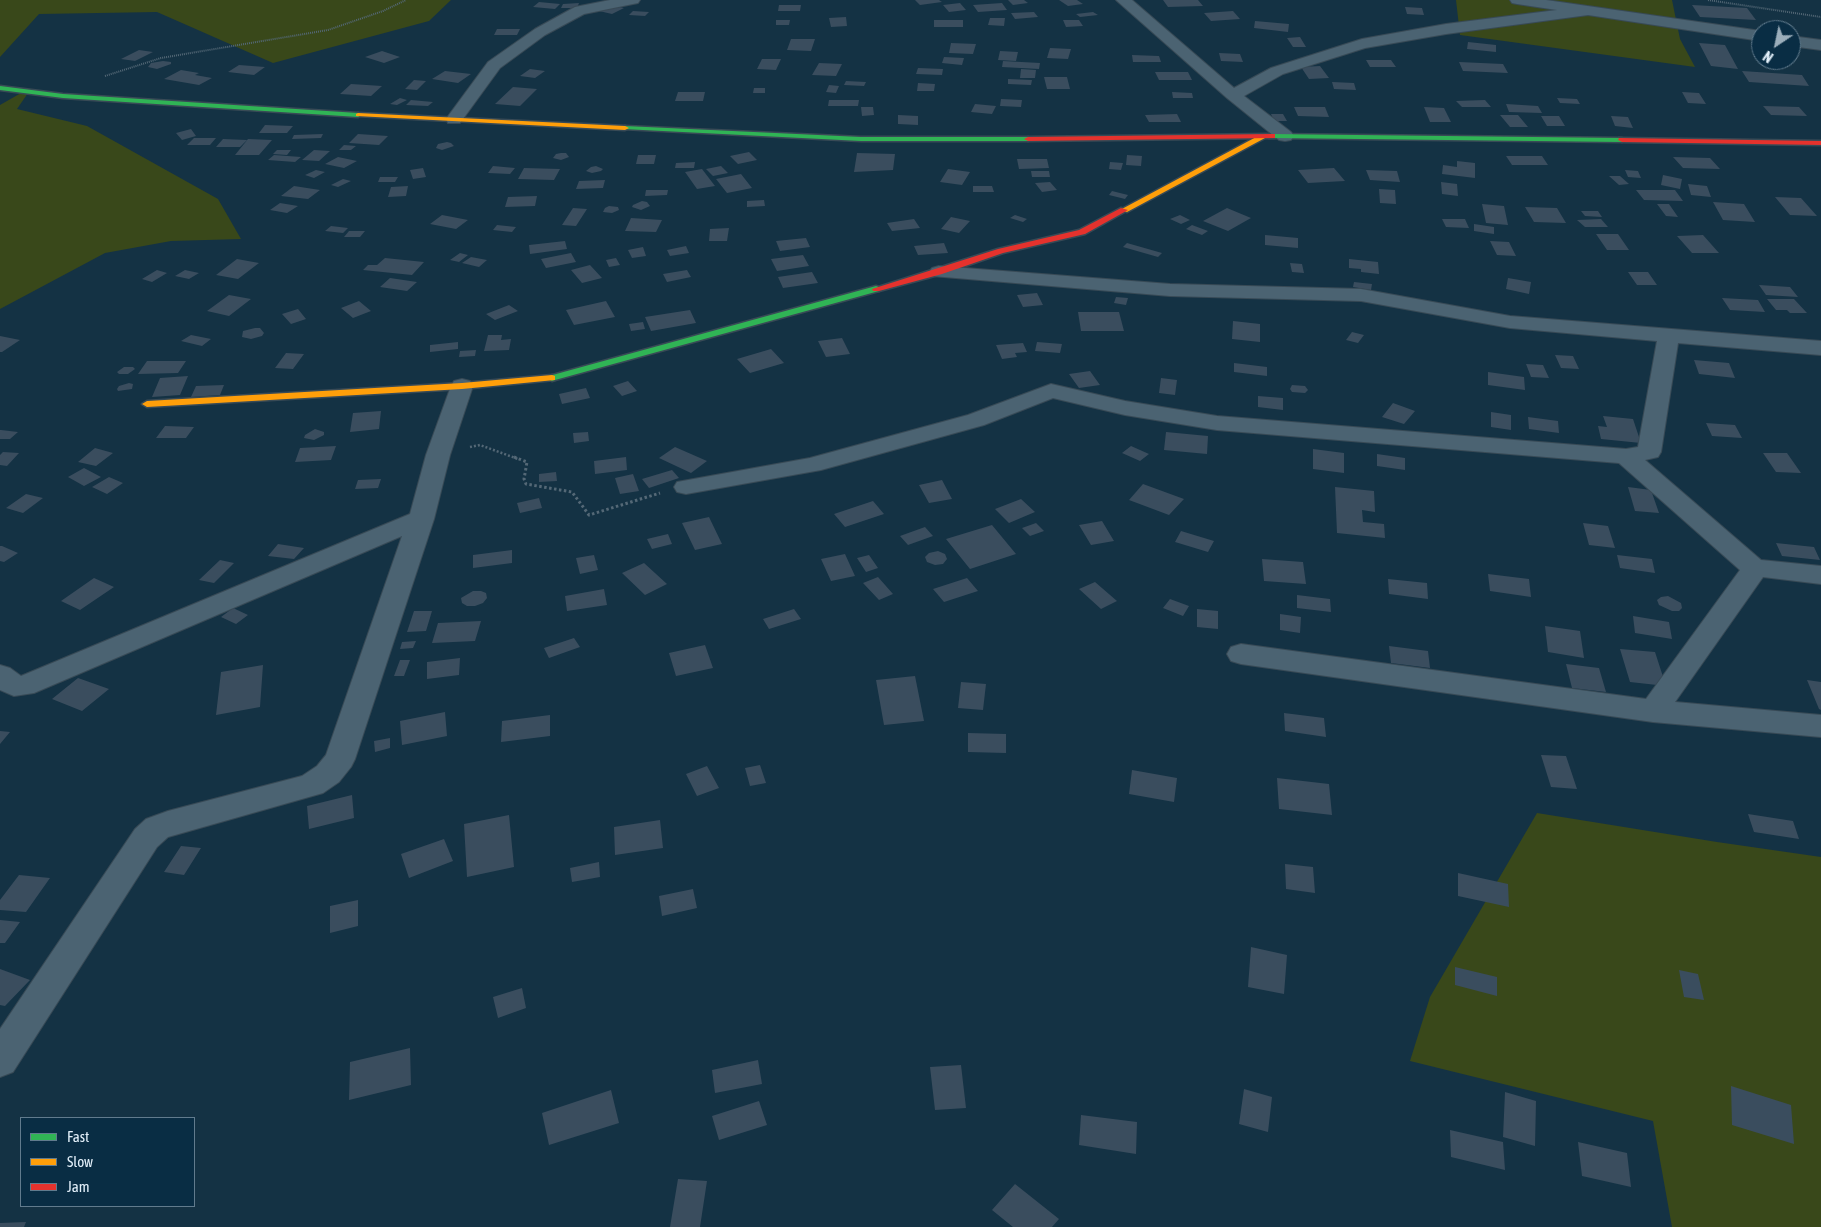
<!DOCTYPE html>
<html>
<head>
<meta charset="utf-8">
<style>
  body { margin:0 }
  #map { position:relative; width:1821px; height:1227px; overflow:hidden; background:#143244; font-family:"Asap Condensed",sans-serif }
  canvas { display:block }
  .legend { position:absolute; left:20px; top:1117px; width:175px; height:90px; box-sizing:border-box; background:#092d44; border:1px solid #617b8d; margin:0; padding:6px 9px; list-style:none; font-size:15px; color:#e4f1fb }
  .legend li { display:flex; align-items:center; gap:10px; height:25px }
  .legend b { width:25px; border:1px solid #617b8d }
  .north { position:absolute; left:1751px; top:20px; width:50px; height:50px; box-sizing:border-box; background:#092d44; border:1px solid #617b8d; border-radius:50%; rotate:214deg; font-size:14px; font-weight:700; line-height:20px; text-align:center; color:#e4f1fb }
  .north::after { content:''; display:block; margin:auto; width:18px; height:22px; background:#9baebb; clip-path:polygon(50% 0,100% 100%,50% 72%,0 100%) }
</style>
</head>
<body>
<div id="map">
<canvas width="1821" height="1227"></canvas>
<ul class="legend">
<li><b style="height:6px;background:#30b455"></b>Fast</li>
<li><b style="height:6px;background:#ff9f0a"></b>Slow</li>
<li><b style="height:6px;background:#e5322d"></b>Jam</li>
</ul>
<div class="north">N</div>
</div>
<script>
const context = document.querySelector('canvas').getContext('2d');
context.lineJoin = 'round';
function fill(path, color) { context.fillStyle = color; context.fill(path, 'evenodd'); }
const toPath = rows => new Path2D(rows.map(r => 'M' + r).join(''));
function strokePath(path, color, width, dash) { context.strokeStyle = color; context.lineWidth = width; context.lineCap = dash ? 'butt' : 'round'; context.setLineDash(dash || []); context.stroke(path); }
fill(toPath([
  [0,0,451,0,429,21,273,63,157,12,39,14,0,57],
  [1456,0,1672,0,1680,39,1695,67,1460,35],
  [21,93,28,93,17,109,87,126,218,199,241,239,171,241,105,253,0,309,0,105],
  [1537,813,1717,842,1821,857,1821,1227,1672,1227,1653,1121,1410,1061,1430,997]
]), '#39481a');
fill(toPath([
  [915,0,939,0,942,2,920,5],
  [1008,0,1024,0,1028,3,1013,5],
  [1059,0,1077,0,1083,4,1068,6],
  [1163,0,1198,0,1203,6,1168,7],
  [539,2,560,4,555,9,533,7],
  [579,3,577,8,561,8,563,4],
  [960,3,966,10,949,12,943,5],
  [1002,3,1007,10,978,12,973,5],
  [610,5,624,8,612,14,599,11],
  [779,5,801,5,800,11,778,11],
  [1692,5,1747,8,1756,20,1700,17],
  [1405,7,1422,8,1424,15,1407,14],
  [633,11,649,12,645,16,629,15],
  [1233,11,1240,19,1211,21,1204,13],
  [1034,12,1038,17,1015,19,1011,13],
  [1093,12,1098,15,1080,17,1076,14],
  [846,17,847,26,831,27,829,18],
  [990,18,1005,18,1004,26,988,25],
  [776,20,790,20,789,25,776,25],
  [934,20,963,20,963,27,934,27],
  [1063,20,1079,20,1083,26,1066,27],
  [1255,21,1289,24,1288,32,1254,28],
  [497,29,520,29,517,35,494,35],
  [1300,37,1306,47,1293,47,1287,38],
  [791,39,815,39,811,51,787,50],
  [1468,42,1496,45,1496,52,1467,49],
  [951,43,976,44,973,54,949,53],
  [1699,43,1725,45,1738,69,1711,66],
  [1050,48,1071,49,1068,59,1047,58],
  [139,50,153,52,135,61,121,59],
  [382,51,400,57,384,63,365,57],
  [1000,51,1018,52,1016,61,998,60],
  [1219,53,1240,54,1243,62,1221,61],
  [1132,55,1159,56,1161,62,1133,62],
  [944,57,964,58,962,65,942,63],
  [762,59,781,59,776,70,757,69],
  [1366,60,1391,60,1396,67,1370,67],
  [163,61,171,62,171,64,157,69,148,67,151,63],
  [1003,61,1040,63,1039,69,1002,67],
  [1459,62,1503,64,1508,73,1463,71],
  [819,63,842,64,836,76,812,75],
  [239,65,265,67,254,75,228,72],
  [1320,66,1329,78,1309,79,1301,67],
  [918,68,943,69,942,75,916,74],
  [530,69,545,71,535,78,520,76],
  [1021,69,1036,70,1035,78,1020,78],
  [181,70,199,73,195,75,212,78,199,85,164,79],
  [445,71,471,74,458,83,432,79],
  [1742,71,1802,75,1809,86,1749,82],
  [1155,72,1188,72,1192,80,1159,80],
  [1044,77,1067,77,1070,89,1047,89],
  [1008,79,1032,80,1031,85,1008,84],
  [414,80,426,81,417,90,405,89],
  [846,81,866,82,864,86,844,85],
  [1332,82,1354,83,1356,90,1334,89],
  [918,83,935,84,934,91,917,91],
  [351,84,382,86,371,96,340,94],
  [829,85,839,86,836,93,826,92],
  [513,87,537,89,520,106,495,104],
  [754,88,765,88,765,93,753,93],
  [678,92,705,92,703,101,675,101],
  [1172,92,1192,93,1193,98,1173,98],
  [1682,92,1699,93,1706,104,1688,103],
  [400,98,407,100,397,105,390,104],
  [1557,98,1577,99,1580,104,1560,103],
  [1001,99,1022,100,1021,107,1000,106],
  [411,100,433,102,428,106,406,105],
  [829,100,859,100,858,106,828,106],
  [1485,100,1491,107,1462,107,1456,101],
  [975,104,996,106,992,114,971,112],
  [1506,104,1538,106,1542,113,1509,112],
  [1763,106,1799,107,1807,116,1771,115],
  [861,107,873,107,874,115,862,116],
  [1294,107,1325,107,1329,117,1298,116],
  [1424,107,1444,108,1451,122,1430,122],
  [1177,114,1181,122,1149,122,1145,115],
  [1271,114,1283,114,1287,121,1274,121],
  [898,115,918,116,918,125,898,124],
  [1500,115,1518,115,1528,127,1510,127],
  [1541,116,1559,116,1565,126,1547,126],
  [1611,116,1628,117,1633,128,1615,126],
  [265,125,293,126,287,133,259,133],
  [191,129,196,136,182,140,176,133],
  [323,134,321,138,292,139,294,135],
  [358,134,388,136,379,145,349,143],
  [194,138,216,138,210,145,187,145],
  [223,139,247,140,240,147,216,147],
  [248,139,272,140,259,155,235,155],
  [447,142,451,143,454,146,442,150,436,148,438,144],
  [344,145,356,146,351,150,339,150],
  [277,150,291,150,287,155,273,154],
  [314,150,330,151,319,161,302,160],
  [749,152,757,160,738,164,730,156],
  [561,153,566,153,569,157,561,160,553,158,556,154],
  [857,153,895,154,893,170,854,172],
  [274,155,301,157,295,162,268,160],
  [638,155,656,155,654,164,636,164],
  [1127,155,1142,156,1141,166,1126,165],
  [1506,156,1542,156,1548,165,1512,165],
  [338,157,357,161,344,168,325,164],
  [1673,157,1710,158,1720,169,1683,168],
  [1017,159,1047,159,1049,168,1019,169],
  [1457,161,1475,163,1475,178,1442,174,1443,165,1457,167],
  [695,162,694,168,675,168,676,163],
  [1110,162,1123,163,1121,170,1109,169],
  [493,166,515,168,510,174,488,173],
  [596,166,603,169,601,171,592,173,586,171,591,167],
  [721,166,728,173,713,176,706,169],
  [423,168,426,177,413,179,410,170],
  [524,168,560,169,554,180,518,179],
  [1334,168,1345,181,1308,183,1298,170],
  [702,169,715,186,697,189,685,172],
  [948,169,970,172,962,185,940,182],
  [316,170,325,172,314,178,305,175],
  [1366,170,1397,171,1400,182,1370,180],
  [1625,170,1638,171,1641,178,1628,177],
  [1031,171,1049,171,1050,177,1032,177],
  [741,174,752,188,727,193,716,179],
  [1663,175,1682,179,1680,189,1661,185],
  [1609,176,1620,176,1629,184,1619,185],
  [380,177,398,177,395,182,378,182],
  [343,179,351,181,338,187,331,185],
  [605,180,603,188,576,189,579,181],
  [1050,182,1057,190,1042,192,1035,183],
  [1441,182,1457,184,1458,196,1442,194],
  [1688,184,1707,186,1711,197,1691,195],
  [294,186,320,190,308,199,281,196],
  [408,186,406,196,388,197,391,187],
  [973,186,992,186,994,192,973,192],
  [1379,189,1395,190,1396,204,1380,203],
  [646,190,668,190,667,195,645,196],
  [1636,190,1675,190,1683,201,1644,200],
  [1112,191,1128,195,1125,199,1109,195],
  [537,196,535,206,505,207,508,197],
  [1775,197,1801,198,1817,216,1790,215],
  [764,200,765,206,747,207,747,201],
  [642,201,647,202,650,206,641,210,632,207,633,205],
  [1713,202,1744,204,1755,222,1723,220],
  [280,203,298,206,287,213,270,210],
  [1482,204,1504,206,1508,225,1486,223],
  [1657,204,1669,204,1678,217,1666,216],
  [609,206,618,207,619,210,612,213,603,212,605,208],
  [1525,207,1557,208,1566,223,1534,222],
  [573,208,587,209,576,226,562,225],
  [1227,208,1251,218,1228,231,1203,221],
  [1581,211,1598,211,1602,217,1585,216],
  [442,215,468,220,456,229,430,224],
  [1015,215,1027,219,1023,222,1010,218],
  [1180,215,1190,220,1181,224,1170,219],
  [951,217,970,221,959,233,941,229],
  [631,218,662,220,656,232,625,231],
  [914,219,920,228,892,231,887,223],
  [1442,219,1465,219,1469,228,1446,227],
  [1601,219,1608,227,1585,227,1577,220],
  [1474,224,1494,227,1494,234,1474,231],
  [497,225,516,227,512,232,493,230],
  [1192,225,1208,231,1202,235,1186,229],
  [331,226,348,228,343,233,325,231],
  [729,228,727,241,709,241,710,229],
  [349,231,365,231,360,237,344,237],
  [1596,234,1618,234,1629,250,1607,250],
  [1265,235,1298,238,1298,248,1265,245],
  [1703,235,1719,253,1692,253,1677,236],
  [806,238,810,247,780,251,776,241],
  [565,241,567,249,530,254,529,245],
  [1490,241,1509,242,1516,256,1497,255],
  [944,243,948,253,918,255,914,246],
  [1127,243,1162,253,1158,257,1123,247],
  [686,246,689,253,670,256,667,250],
  [643,247,646,256,632,258,628,250],
  [460,253,468,255,459,262,450,260],
  [571,253,576,262,546,268,541,259],
  [803,255,809,266,777,271,771,259],
  [471,257,487,260,479,267,462,263],
  [385,258,424,262,412,275,363,270,368,265,377,265],
  [616,258,620,265,609,267,606,260],
  [237,259,259,263,238,279,216,275],
  [1349,259,1378,262,1379,274,1361,272,1361,269,1349,268],
  [1290,263,1302,264,1304,273,1292,272],
  [590,265,602,278,582,283,571,270],
  [157,270,167,273,152,282,142,279],
  [185,270,199,273,189,279,175,276],
  [687,270,691,277,667,282,663,274],
  [812,272,818,283,783,288,778,277],
  [1628,272,1648,272,1657,285,1637,285],
  [390,278,417,282,407,291,380,287],
  [1508,278,1531,282,1529,294,1506,289],
  [1354,282,1372,284,1371,290,1353,287],
  [1759,285,1790,287,1798,297,1766,295],
  [1037,293,1043,305,1023,307,1017,295],
  [229,295,251,299,229,316,207,311],
  [1116,297,1128,298,1126,305,1114,303],
  [1722,298,1758,300,1765,312,1730,310],
  [1767,299,1794,299,1807,313,1790,313,1787,310,1776,310],
  [359,301,371,311,353,318,341,308],
  [606,301,615,317,574,325,566,310],
  [509,305,518,311,495,320,486,314],
  [298,309,306,319,291,324,282,314],
  [690,310,696,323,651,331,645,317],
  [1078,312,1119,312,1124,331,1081,331],
  [1233,321,1260,324,1260,342,1232,339],
  [643,322,645,329,631,331,629,324],
  [255,328,260,328,264,333,262,336,251,339,242,337,243,331],
  [1352,332,1364,335,1358,343,1346,340],
  [191,335,211,339,202,346,181,341],
  [488,335,502,335,501,340,511,339,509,350,484,351],
  [0,336,20,340,2,352,0,352],
  [842,338,850,354,826,357,818,341],
  [458,342,458,349,430,352,430,345],
  [1037,342,1062,344,1060,353,1035,351],
  [1023,343,1027,352,1015,353,1017,357,1002,359,996,345],
  [771,349,784,363,750,373,737,359],
  [476,350,475,356,459,357,460,351],
  [286,353,304,354,293,369,275,368],
  [1555,355,1573,356,1579,369,1561,368],
  [1694,360,1729,363,1735,378,1699,374],
  [147,361,186,361,178,373,138,374],
  [1234,363,1267,367,1267,376,1234,372],
  [1526,364,1543,365,1549,378,1531,377],
  [124,367,133,367,135,369,128,374,119,374,117,372],
  [1090,371,1100,385,1079,388,1069,374],
  [1488,372,1524,377,1525,390,1488,385],
  [188,376,180,395,152,397,160,378],
  [1161,378,1177,380,1175,395,1159,393],
  [628,381,637,391,622,396,613,386],
  [129,383,133,384,132,389,118,391,117,389,119,386],
  [224,385,220,395,191,397,196,386],
  [1292,385,1305,386,1308,390,1305,393,1292,392,1290,389],
  [586,388,590,398,562,404,559,394],
  [1258,396,1283,398,1283,410,1258,407],
  [1393,403,1415,411,1404,424,1382,417],
  [381,411,379,429,350,432,353,413],
  [1491,412,1511,415,1511,430,1491,427],
  [1603,416,1633,419,1641,443,1601,439,1598,426,1607,427],
  [1528,417,1558,421,1559,433,1529,429],
  [1706,423,1735,425,1742,438,1712,436],
  [165,426,194,427,186,438,156,438],
  [315,429,324,432,324,435,314,440,304,438,305,435],
  [0,430,1,430,18,432,10,439,0,439],
  [588,432,589,441,574,443,573,433],
  [1166,432,1208,436,1207,454,1164,450],
  [336,446,331,460,295,462,300,448],
  [1131,446,1149,454,1140,461,1122,453],
  [675,447,707,461,691,473,659,458],
  [95,448,113,453,96,466,78,462],
  [1313,449,1344,453,1344,473,1313,469],
  [3,452,19,453,7,466,0,465,0,455],
  [1763,453,1787,453,1801,473,1776,472],
  [1377,454,1405,458,1405,470,1377,466],
  [626,457,627,470,595,474,594,461],
  [84,468,101,477,84,486,68,477],
  [672,470,679,478,649,488,642,479],
  [556,472,557,481,539,482,539,474],
  [633,474,639,491,620,494,615,478],
  [109,477,123,483,107,494,92,487],
  [381,479,378,488,355,489,358,480],
  [942,480,952,499,929,503,919,485],
  [1143,484,1184,499,1169,515,1129,500],
  [1335,487,1374,491,1375,512,1362,510,1363,522,1384,524,1385,538,1337,533],
  [1628,487,1651,490,1659,513,1635,511],
  [26,494,43,498,23,513,6,508],
  [539,498,542,508,520,513,517,503],
  [1021,499,1035,512,1009,523,995,509],
  [873,501,884,514,845,527,834,514],
  [709,517,722,544,695,550,682,523],
  [1102,521,1114,541,1091,545,1079,525],
  [1036,523,1044,531,1030,536,1022,528],
  [1583,523,1608,526,1615,548,1589,545],
  [992,525,1016,554,970,569,946,539],
  [925,527,933,536,908,545,900,536],
  [1181,531,1214,541,1208,552,1175,542],
  [668,534,672,544,652,549,647,539],
  [1776,543,1814,547,1820,560,1782,556],
  [278,544,304,548,294,559,268,556],
  [0,546,2,546,18,553,4,562,0,561],
  [512,550,512,563,473,568,473,555],
  [938,551,945,554,947,559,943,564,935,565,927,562,925,557,929,553],
  [845,554,855,576,831,581,821,559],
  [594,555,598,570,580,574,576,558],
  [869,555,878,568,866,572,857,558],
  [1617,555,1652,559,1655,573,1620,568],
  [1262,559,1303,562,1306,584,1264,581],
  [220,560,234,563,214,583,199,580],
  [644,563,667,584,645,595,622,573],
  [1488,574,1529,579,1531,597,1490,591],
  [878,577,893,594,879,600,863,583],
  [94,578,114,587,80,610,61,601],
  [967,578,978,591,944,602,933,589],
  [1388,579,1427,583,1428,599,1389,594],
  [1095,582,1117,601,1101,609,1079,589],
  [604,589,607,605,567,611,565,596],
  [473,591,481,591,486,593,487,598,483,603,475,606,467,606,462,603,461,598],
  [1297,595,1330,599,1331,612,1297,608],
  [1668,596,1681,603,1682,608,1679,611,1672,611,1659,605,1657,600,1661,597],
  [1170,599,1189,606,1183,616,1163,608],
  [233,608,248,615,236,624,221,617],
  [794,609,801,619,769,629,763,619],
  [1197,609,1218,611,1218,629,1197,627],
  [414,611,432,611,426,631,407,632],
  [1280,614,1301,617,1300,633,1280,630],
  [1633,616,1669,622,1672,639,1635,633],
  [481,621,475,641,432,643,438,623],
  [1545,626,1580,631,1584,658,1548,652],
  [574,638,580,647,549,658,544,648],
  [416,641,413,648,400,649,402,642],
  [705,645,713,668,676,676,669,653],
  [1389,646,1428,651,1430,668,1391,663],
  [1620,649,1655,652,1666,686,1630,682],
  [460,658,459,675,427,679,427,662],
  [400,660,410,660,404,676,394,676],
  [1566,664,1599,668,1606,692,1572,688],
  [263,665,260,707,216,715,221,672],
  [915,676,924,721,884,725,876,680],
  [78,678,109,689,82,711,52,699],
  [1807,680,1821,682,1821,710,1819,709],
  [961,682,986,684,983,710,958,708],
  [445,712,447,736,402,745,400,721],
  [1284,713,1324,718,1326,737,1285,731],
  [550,715,550,736,501,742,502,721],
  [0,731,10,732,0,744],
  [968,733,1006,734,1006,753,968,752],
  [390,738,390,748,375,752,374,741],
  [1541,755,1566,756,1577,789,1551,787],
  [760,765,766,783,750,786,745,768],
  [707,766,719,788,697,796,686,774],
  [1132,770,1177,778,1174,802,1129,794],
  [1277,778,1329,784,1332,815,1279,809],
  [352,795,354,818,309,829,307,806],
  [1748,814,1793,821,1799,839,1754,832],
  [509,815,514,867,467,877,464,824],
  [660,820,663,848,615,855,614,827],
  [444,839,453,861,409,878,401,854],
  [181,846,201,848,184,875,164,872],
  [599,862,600,877,572,882,570,868],
  [1285,864,1313,867,1315,893,1286,889],
  [1458,873,1508,884,1509,907,1458,896],
  [19,875,50,878,26,912,0,910,0,900],
  [693,889,697,908,662,916,659,896],
  [358,900,358,926,330,933,330,906],
  [0,920,20,922,5,943,0,943],
  [1251,947,1287,955,1284,994,1248,987],
  [1455,967,1497,977,1497,996,1455,985],
  [0,969,30,980,5,1006,0,1005],
  [1679,970,1698,974,1704,1000,1684,997],
  [522,988,526,1008,498,1018,493,997],
  [410,1048,411,1085,349,1100,350,1062],
  [758,1060,762,1084,715,1093,712,1070],
  [961,1065,966,1108,935,1110,930,1067],
  [1731,1086,1791,1105,1794,1144,1732,1125],
  [1244,1089,1272,1097,1268,1132,1239,1124],
  [611,1090,619,1123,549,1145,542,1113],
  [1505,1092,1536,1101,1535,1146,1503,1137],
  [759,1101,767,1125,719,1140,712,1116],
  [1081,1115,1137,1122,1136,1154,1079,1145],
  [1450,1130,1503,1142,1505,1170,1451,1157],
  [1578,1142,1627,1153,1631,1187,1582,1176],
  [678,1179,707,1181,700,1227,670,1227],
  [1015,1184,1059,1219,1052,1227,1013,1227,992,1210],
  [26,1222,24,1227,0,1227,0,1223]
]), '#3a4d5e');
const street = toPath([
  [610,0,640,0,638,3,633,4,584,14,545,35,500,68,460,123,448,123,446,119,488,62,535,29,575,7,610,0],
  [1116,0,1132,0,1234,88,1271,68,1362,39,1446,24,1557,10,1517,4,1512,3,1510,0,1546,0,1761,31,1761,41,1588,15,1446,34,1365,48,1283,74,1244,96,1291,132,1294,136,1291,140,1285,141,1279,140,1227,98,1116,0],
  [1791,36,1821,40,1821,50,1791,46,1791,36],
  [939,266,1170,284,1361,289,1510,316,1821,341,1821,355,1678,343,1661,452,1658,457,1645,460,1761,560,1821,566,1821,584,1763,577,1675,702,1821,715,1821,737,1653,722,1241,664,1231,661,1227,654,1231,647,1241,644,1646,699,1740,570,1619,463,1217,430,1125,415,1053,398,984,425,821,470,686,494,677,492,674,487,677,482,810,458,968,415,1051,384,1125,401,1217,416,1626,449,1638,447,1657,341,1510,328,1361,301,1170,296,932,276,929,272,932,268,939,266],
  [462,379,470,381,473,386,450,455,434,519,355,759,351,767,339,782,323,793,168,837,157,847,13,1072,0,1077,0,1029,135,829,146,819,168,811,302,776,317,766,326,755,402,536,34,693,14,696,0,690,0,665,10,668,21,676,410,514,426,455,451,386,454,381,462,379]
]);
const fast = toPath([
  [0,86,63,94,358,113,361,115,358,117,63,98,0,90,0,86],
  [625,126,861,137,1028,137,1032,139,1028,141,861,141,623,129,621,128,625,126],
  [1269,134,1622,138,1626,140,1622,142,1272,138,1269,138,1269,134],
  [876,286,879,287,879,291,555,380,552,381,547,378,549,376,876,286]
]);
const slow = toPath([
  [358,113,625,126,629,128,625,130,356,116,356,114,358,113],
  [1258,136,1265,138,1127,212,1120,210,1258,136],
  [552,375,555,376,555,380,462,389,147,407,142,404,147,401,462,383,552,375]
]);
const jam = toPath([
  [1272,134,1275,134,1275,138,1028,141,1024,139,1028,137,1272,134],
  [1619,138,1821,141,1821,145,1622,142,1618,140,1619,138],
  [1121,208,1128,210,1085,234,1003,253,942,274,879,291,873,291,872,289,998,249,1079,230,1121,208]
]);
strokePath(street, '#384a56', 2);
strokePath(fast, '#384a56', 3);
strokePath(slow, '#384a56', 3);
strokePath(jam, '#384a56', 3);
strokePath(toPath([
  [1708,0,1821,17],
  [105,76,161,58,328,30,383,11,406,0]
]), '#546876', 2, [1, 1]);
strokePath(toPath([
  [470,447,480,445,518,459]
]), '#546876', 2.5, [2, 2]);
strokePath(toPath([
  [514,457,527,462,524,479,526,484,572,492,589,515,660,493]
]), '#546876', 3, [2.5, 2.5]);
fill(street, '#4b6372');
fill(fast, '#30b455');
fill(slow, '#ff9f0a');
fill(jam, '#e5322d');
</script>
</body>
</html>
